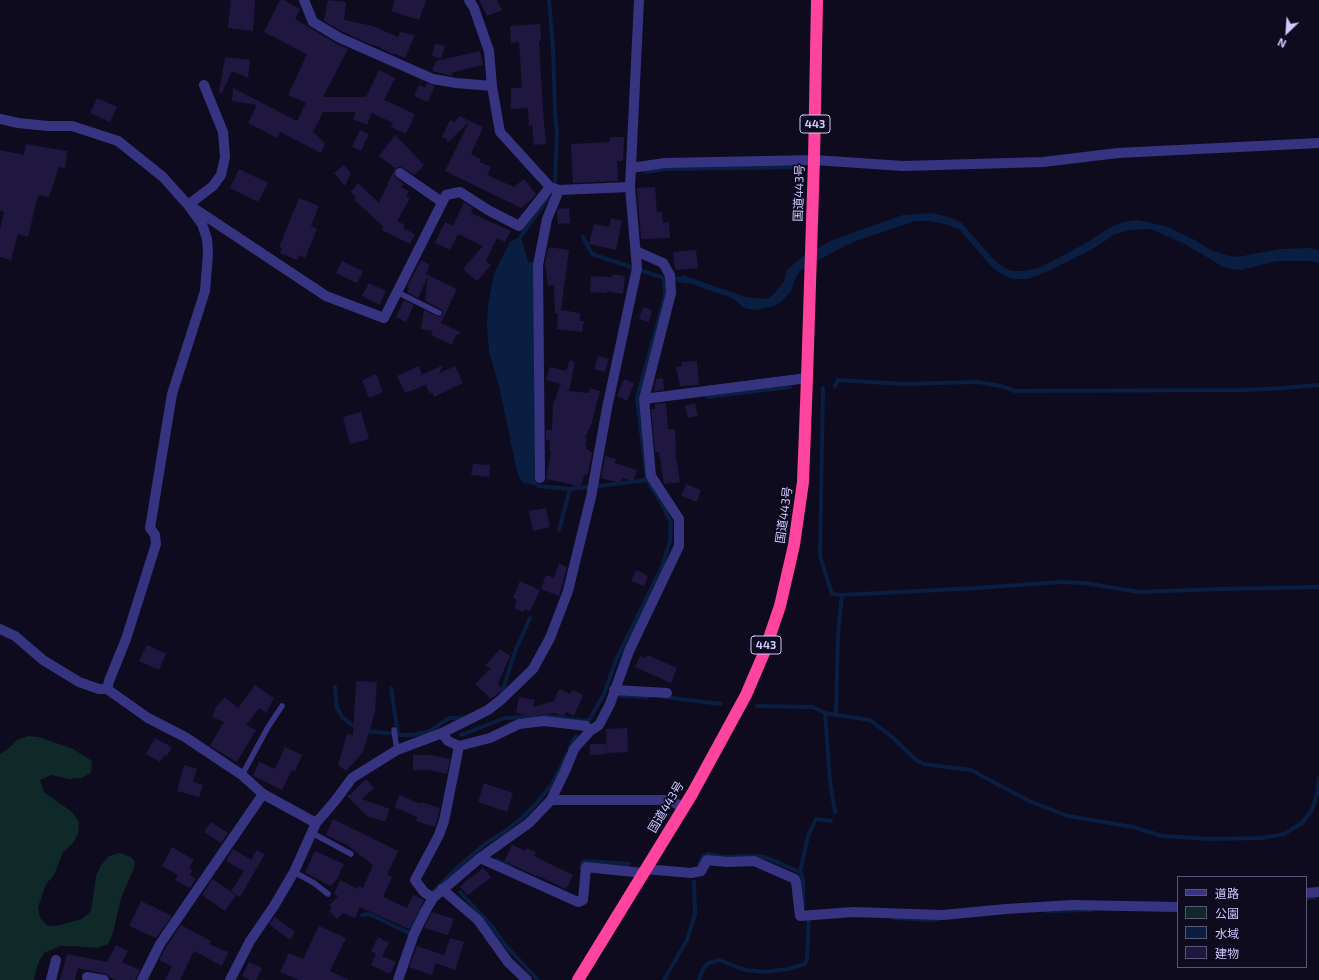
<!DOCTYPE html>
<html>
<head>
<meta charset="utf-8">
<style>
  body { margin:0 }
  #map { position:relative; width:1319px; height:980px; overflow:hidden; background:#0e0b1f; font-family:"Exo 2","Noto Sans JP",sans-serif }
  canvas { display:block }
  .legend { position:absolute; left:1177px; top:876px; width:130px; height:92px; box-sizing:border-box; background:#0e0b1f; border:1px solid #5b5779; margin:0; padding:5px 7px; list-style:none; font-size:12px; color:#cec9ff }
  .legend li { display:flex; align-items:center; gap:8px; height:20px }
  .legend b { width:20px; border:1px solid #5b5779 }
  .north { position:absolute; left:1267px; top:12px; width:40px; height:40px; -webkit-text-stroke:3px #0e0b1f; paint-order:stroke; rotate:205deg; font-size:11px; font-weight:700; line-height:16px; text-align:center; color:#cec9ff }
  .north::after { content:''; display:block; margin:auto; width:14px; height:18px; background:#cec9ff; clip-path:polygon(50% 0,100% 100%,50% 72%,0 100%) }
</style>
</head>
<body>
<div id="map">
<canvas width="1319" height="980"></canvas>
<ul class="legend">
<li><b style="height:5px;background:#363480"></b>道路</li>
<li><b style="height:11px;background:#0e2928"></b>公園</li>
<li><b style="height:11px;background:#091e40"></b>水域</li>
<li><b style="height:11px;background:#1f1740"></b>建物</li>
</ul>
<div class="north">N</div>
</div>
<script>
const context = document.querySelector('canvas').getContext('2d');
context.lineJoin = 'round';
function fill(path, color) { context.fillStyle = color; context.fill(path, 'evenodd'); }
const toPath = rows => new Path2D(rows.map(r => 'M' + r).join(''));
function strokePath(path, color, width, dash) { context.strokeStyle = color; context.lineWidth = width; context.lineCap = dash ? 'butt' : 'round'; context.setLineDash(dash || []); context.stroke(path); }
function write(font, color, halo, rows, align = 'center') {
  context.font = font + ' "Exo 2","Noto Sans JP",sans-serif'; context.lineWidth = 3.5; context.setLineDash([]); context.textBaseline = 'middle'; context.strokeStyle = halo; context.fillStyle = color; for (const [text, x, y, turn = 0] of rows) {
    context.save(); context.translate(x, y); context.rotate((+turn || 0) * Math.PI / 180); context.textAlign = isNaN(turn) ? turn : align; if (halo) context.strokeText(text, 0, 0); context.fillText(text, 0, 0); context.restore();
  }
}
fill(toPath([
  [28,736,39,737,73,749,92,761,91,773,81,778,69,779,51,775,40,780,44,792,72,812,79,822,78,834,72,844,63,852,54,875,46,884,38,907,40,918,48,926,60,925,82,919,91,911,96,876,101,865,109,856,120,853,131,857,135,862,134,868,121,898,113,933,108,944,97,948,72,946,60,946,44,953,38,963,34,980,0,980,0,754,9,748,17,740]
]), '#0e2928');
fill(toPath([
  [931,213,949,217,962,223,993,259,1003,267,1012,271,1023,271,1035,269,1049,263,1088,242,1107,229,1124,222,1137,220,1165,226,1195,240,1211,250,1225,255,1237,257,1281,249,1310,248,1319,250,1319,263,1312,261,1277,261,1241,270,1225,268,1185,244,1151,229,1129,230,1115,234,1093,249,1051,270,1028,279,1012,279,998,272,989,264,960,230,945,224,929,221,915,221,853,242,833,252,801,270,796,277,791,291,781,302,771,307,754,310,744,308,734,299,692,284,677,282,682,275,746,297,767,299,773,295,784,281,787,270,802,257,832,240,903,215],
  [521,236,528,262,534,262,535,477,538,481,538,486,522,482,517,472,500,390,489,351,487,327,488,305,494,274,510,242]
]), '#091e40');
strokePath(toPath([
  [549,0,553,47,555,113,557,133,555,182],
  [645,172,665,169,802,167],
  [521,236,548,198],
  [583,237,592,254,664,278,684,279],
  [835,386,838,380,903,384,978,382,1001,386,1015,391,1247,390,1283,388,1319,385],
  [823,388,820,556,832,594,842,595,977,588,1061,582,1084,583,1139,592,1221,589,1319,587],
  [707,397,790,387],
  [538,486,570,489,587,487],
  [599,486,647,480],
  [559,530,570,489],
  [335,687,337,708,343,718,352,725,359,728],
  [391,688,398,735,412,735,428,732,449,718,461,718,464,717],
  [501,695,516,649,530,618],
  [621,696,647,697],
  [664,697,721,704],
  [757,706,813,707,825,713,870,720,892,737,915,759,923,764,971,770,1029,801,1068,816,1133,827,1162,836,1209,839,1262,838,1284,834,1302,823,1312,810,1317,794,1319,778],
  [825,713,830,781,835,812],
  [836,714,838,634,842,595],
  [365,731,396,734],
  [461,735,505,718,547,716,585,721,589,720,604,694,616,660,662,567,670,541,671,523,662,504,647,480,637,398,665,296,664,278],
  [570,747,576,736],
  [497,860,511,867],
  [699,865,703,856,708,854,723,857,750,856,765,857,800,872,802,876,803,881,803,907],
  [581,868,583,862,586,861,629,864],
  [800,872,808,836,816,819,831,821],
  [433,892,458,867,485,844,504,832,522,818,537,803,552,784,567,754],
  [460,892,490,924,506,946,538,980],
  [1306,899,1316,897],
  [1047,911,1091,910],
  [362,915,369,914,409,933],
  [894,918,929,920,939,919],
  [412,927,422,908],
  [664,980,687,940,695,914,694,882],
  [699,980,703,969,708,963,719,960,745,970,766,972,788,969,805,964,807,959,809,918]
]), '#091e40', 4);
fill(toPath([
  [231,0,255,0,253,31,228,28],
  [280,0,284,0,300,9,295,19,337,44,348,49,323,97,366,97,379,70,395,78,384,100,415,114,406,134,391,127,393,123,372,113,367,125,353,119,356,112,323,112,314,130,311,128,314,131,313,133,317,135,325,144,321,153,280,132,277,138,248,123,257,105,232,101,233,88,297,121,306,103,288,95,307,54,264,32],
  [328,0,346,2,344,20,373,26,398,37,400,32,415,35,405,58,393,53,393,54,380,48,380,47,372,45,343,32,324,21],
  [395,0,426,0,419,20,391,11],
  [479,0,497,0,502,10,487,16],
  [540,24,541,41,539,41,543,111,546,144,534,145,532,125,529,126,528,108,511,109,511,88,522,88,519,42,511,43,510,26],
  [435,44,445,46,441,59,432,56],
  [480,51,483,65,453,72,452,76,432,71,436,61],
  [225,57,250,60,248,78,232,71,222,93,219,93],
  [427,83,435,86,428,102,414,96,419,85,425,88],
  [97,98,117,107,110,122,90,113],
  [459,116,483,127,471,154,481,159,480,162,491,167,487,175,514,187,524,179,536,194,531,200,521,208,445,171,469,122,447,143,447,139,442,137,450,120,455,122],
  [360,130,369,134,361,151,352,147],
  [395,135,424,165,414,175,401,167,397,167,394,172,396,178,404,184,401,187,409,191,406,196,410,198,397,221,405,225,403,228,415,234,410,244,382,230,383,226,354,200,356,198,351,192,358,183,379,203,395,168,379,156],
  [610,137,624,137,623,161,617,161,618,181,573,183,571,144,610,142],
  [26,144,67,151,65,168,59,167,49,197,38,195,28,237,18,234,11,260,0,257,0,229,4,212,0,211,0,150,24,155],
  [344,165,351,173,345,186,334,173],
  [239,169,268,183,258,202,230,188],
  [655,187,657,212,662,212,663,223,669,222,670,238,641,239,637,188],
  [299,198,319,206,311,226,317,229,305,258,299,255,297,260,280,253,282,248,279,247],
  [464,202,473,208,471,213,511,231,505,242,497,238,486,261,491,265,477,281,463,269,483,246,458,234,450,250,435,243,445,222,453,226],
  [569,208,570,223,558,224,557,212,558,209],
  [611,218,622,221,616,250,589,244,594,224,609,227],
  [548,247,569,250,561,310,580,313,580,321,584,321,582,332,557,329,558,314,555,313,554,285,548,286,545,264,548,248,550,249],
  [696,250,698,268,675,270,673,252],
  [421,260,430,265,426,274,457,289,441,323,460,332,459,335,457,334,452,345,431,335,433,331,421,329,424,310,439,317,442,316,443,313,441,309,425,301,428,276,418,298,407,292,409,288,407,287],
  [342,261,363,271,357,283,336,273],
  [613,274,625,276,623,294,607,291,607,293,590,292,591,276,612,277],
  [369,283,386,291,380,305,362,296],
  [404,300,414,305,406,322,396,317],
  [643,307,652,310,649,322,639,319],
  [598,356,609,359,605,372,594,369],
  [570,360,575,362,569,391,589,393,590,388,600,391,591,425,585,438,587,439,585,445,587,445,586,449,590,450,589,452,592,452,588,474,585,474,580,488,570,484,546,479,551,451,549,451,550,440,546,440,546,430,552,430,553,404,561,384,546,380,550,367,566,371],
  [697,361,699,385,680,386,676,367,682,366,681,362],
  [443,365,440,373,455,366,463,383,434,397,432,392,430,394,426,385,405,393,397,376,419,366,422,375],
  [376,374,383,392,369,398,362,380],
  [663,378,664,390,654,391,656,379],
  [624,379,634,383,627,401,617,396],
  [666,403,668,429,675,429,676,451,675,451,680,482,664,484,659,452,655,452,651,409,655,409,655,404],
  [695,403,698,416,688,418,685,406],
  [361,412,369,439,350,444,343,417],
  [605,456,616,459,615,463,637,470,633,481,622,478,621,483,601,478],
  [473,464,490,465,489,477,471,475],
  [686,484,701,490,697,502,681,496],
  [546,508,550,527,533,531,529,511],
  [559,564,567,567,559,596,541,589,546,575,554,578],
  [636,570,648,576,644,586,631,581],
  [520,581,540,590,530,612,525,609,523,612,514,608,517,600,513,598],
  [147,645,166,654,159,670,139,661],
  [500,649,510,656,498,684,503,689,491,699,475,684,491,668,485,666],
  [648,655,677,668,671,683,635,667,640,656,646,658],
  [356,681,377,682,375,712,363,752,346,771,338,765,347,734,353,735],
  [255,685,274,698,266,713,259,708,246,725,256,730,237,762,210,746,224,722,212,717,216,707,225,697,238,708],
  [559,689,570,694,572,690,583,695,574,716,566,712,564,717,555,713,533,716,516,713,519,697,535,700,533,707,554,701],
  [627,728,628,752,607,753,606,729],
  [155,738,172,747,167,756,165,755,160,762,146,754],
  [590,744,606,744,607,754,590,755],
  [285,747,302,755,295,771,292,770,282,790,253,776,259,762,275,769],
  [413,755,430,755,450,759,447,774,429,770,413,770],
  [184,765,197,769,193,782,203,785,199,797,177,791],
  [366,779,374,788,362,799,390,809,385,822,367,816,347,796,348,795,350,795],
  [484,783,513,793,507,812,478,802],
  [400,795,420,804,421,802,440,808,435,827,416,821,417,817,394,807],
  [333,819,398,851,387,875,392,877,383,897,407,908,413,895,424,900,409,929,360,907,355,918,343,913,337,919,329,911,332,908,329,906,338,896,334,894,340,880,358,889,359,886,363,888,373,865,347,845,326,835],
  [211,822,228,833,221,843,204,832],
  [512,845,525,851,527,848,536,852,534,856,573,875,566,889,536,875,536,876,504,861],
  [172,847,194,860,189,868,193,870,190,875,196,879,190,888,175,880,178,875,162,866],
  [233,849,251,860,257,850,265,854,240,897,231,891,244,871,226,861],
  [315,851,344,864,337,879,331,886,305,873],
  [483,868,491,877,468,895,460,887,470,877,471,878],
  [212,879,236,895,225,911,202,895],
  [141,901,172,916,156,938,129,926],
  [432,912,454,919,448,935,424,928],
  [275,917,295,932,290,940,269,924],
  [181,925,211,941,209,944,228,952,222,966,194,951,180,980,165,980,172,966,159,960,166,947],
  [319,926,346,938,330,971,349,980,299,980,280,972,289,953,303,959],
  [378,937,389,943,382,956,396,962,390,974,371,965,376,954,371,951],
  [450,938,464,942,455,970,436,963,432,975,409,967,417,946,444,955],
  [116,945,128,951,122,962,140,970,135,980,115,980,105,974,78,968,75,980,60,980,67,954,107,962],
  [249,962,262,968,256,980,250,980,242,976]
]), '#1f1740');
strokePath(toPath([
  [397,292,439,313],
  [394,730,397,750],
  [242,775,268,727,282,706],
  [312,833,351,854],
  [294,872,314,883,328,894]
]), '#363480', 5.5);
strokePath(toPath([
  [304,0,313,22,340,38,433,79,456,83,492,86,500,132,550,187,559,190,630,187],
  [469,0,474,8,489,51,492,86],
  [0,119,18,123,48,126,72,126,118,141,163,177,188,205,202,224,207,239,208,253,205,291,172,394,150,528,155,535,156,544,126,639,109,681,107,689,148,718,185,737,242,775,263,794,316,823],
  [631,168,665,163,814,160,903,166,1043,162,1118,153,1319,143],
  [400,173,442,202],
  [188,205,213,186,221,175,225,157,223,132,204,85],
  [195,209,326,296,384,318,446,195,460,192,488,210,519,226,550,187],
  [644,399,807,378],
  [540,478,538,265,547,219,559,190],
  [0,629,15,636,43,660,79,682,99,689,107,689],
  [614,690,667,693],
  [459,746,490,738,519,724,544,721,586,726,590,731],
  [551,800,669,800,683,807],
  [480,858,578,902,583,900,586,867,643,873],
  [645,869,691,873,701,871,707,860,727,862,754,861,795,879,796,882,800,916,853,912,943,915,1006,909,1072,905,1178,907],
  [442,889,478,920,508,962,527,980],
  [1306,893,1319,892],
  [433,898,424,892,415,880,439,835,444,821,459,746,448,741,442,733],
  [87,977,104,980],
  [51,980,56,960],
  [142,980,160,944,263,794],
  [230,980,250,941,274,906,294,872,316,823,335,801,352,778,397,750,442,733,488,710,502,699,533,669,550,638,568,591,591,497,607,408,637,268,630,187,639,0],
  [398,980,414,934,426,910,433,898,480,858,529,823,551,800,565,771,574,749,590,731,599,725,610,704,629,651,679,546,679,519,651,476,644,399,671,293,670,275,663,263,636,251]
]), '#363480', 10);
strokePath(toPath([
  [578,980,692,794,746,695,764,653,780,606,794,545,803,482,807,378,814,160,817,0]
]), '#ff44a0', 12);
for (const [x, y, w] of [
  [815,124,30],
  [766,645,30]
]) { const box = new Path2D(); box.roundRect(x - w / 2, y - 9, w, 18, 3); context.fillStyle = '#0e0b1f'; context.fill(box); strokePath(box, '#cec9ff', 1); }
write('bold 11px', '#cec9ff', null, [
  ["443",815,124],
  ["443",766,645]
]);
write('12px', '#cec9ff', '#0e0b1f', [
  ["国道443号",799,193,-88],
  ["国道443号",784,515,-82],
  ["国道443号",666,807,-59]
]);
</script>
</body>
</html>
